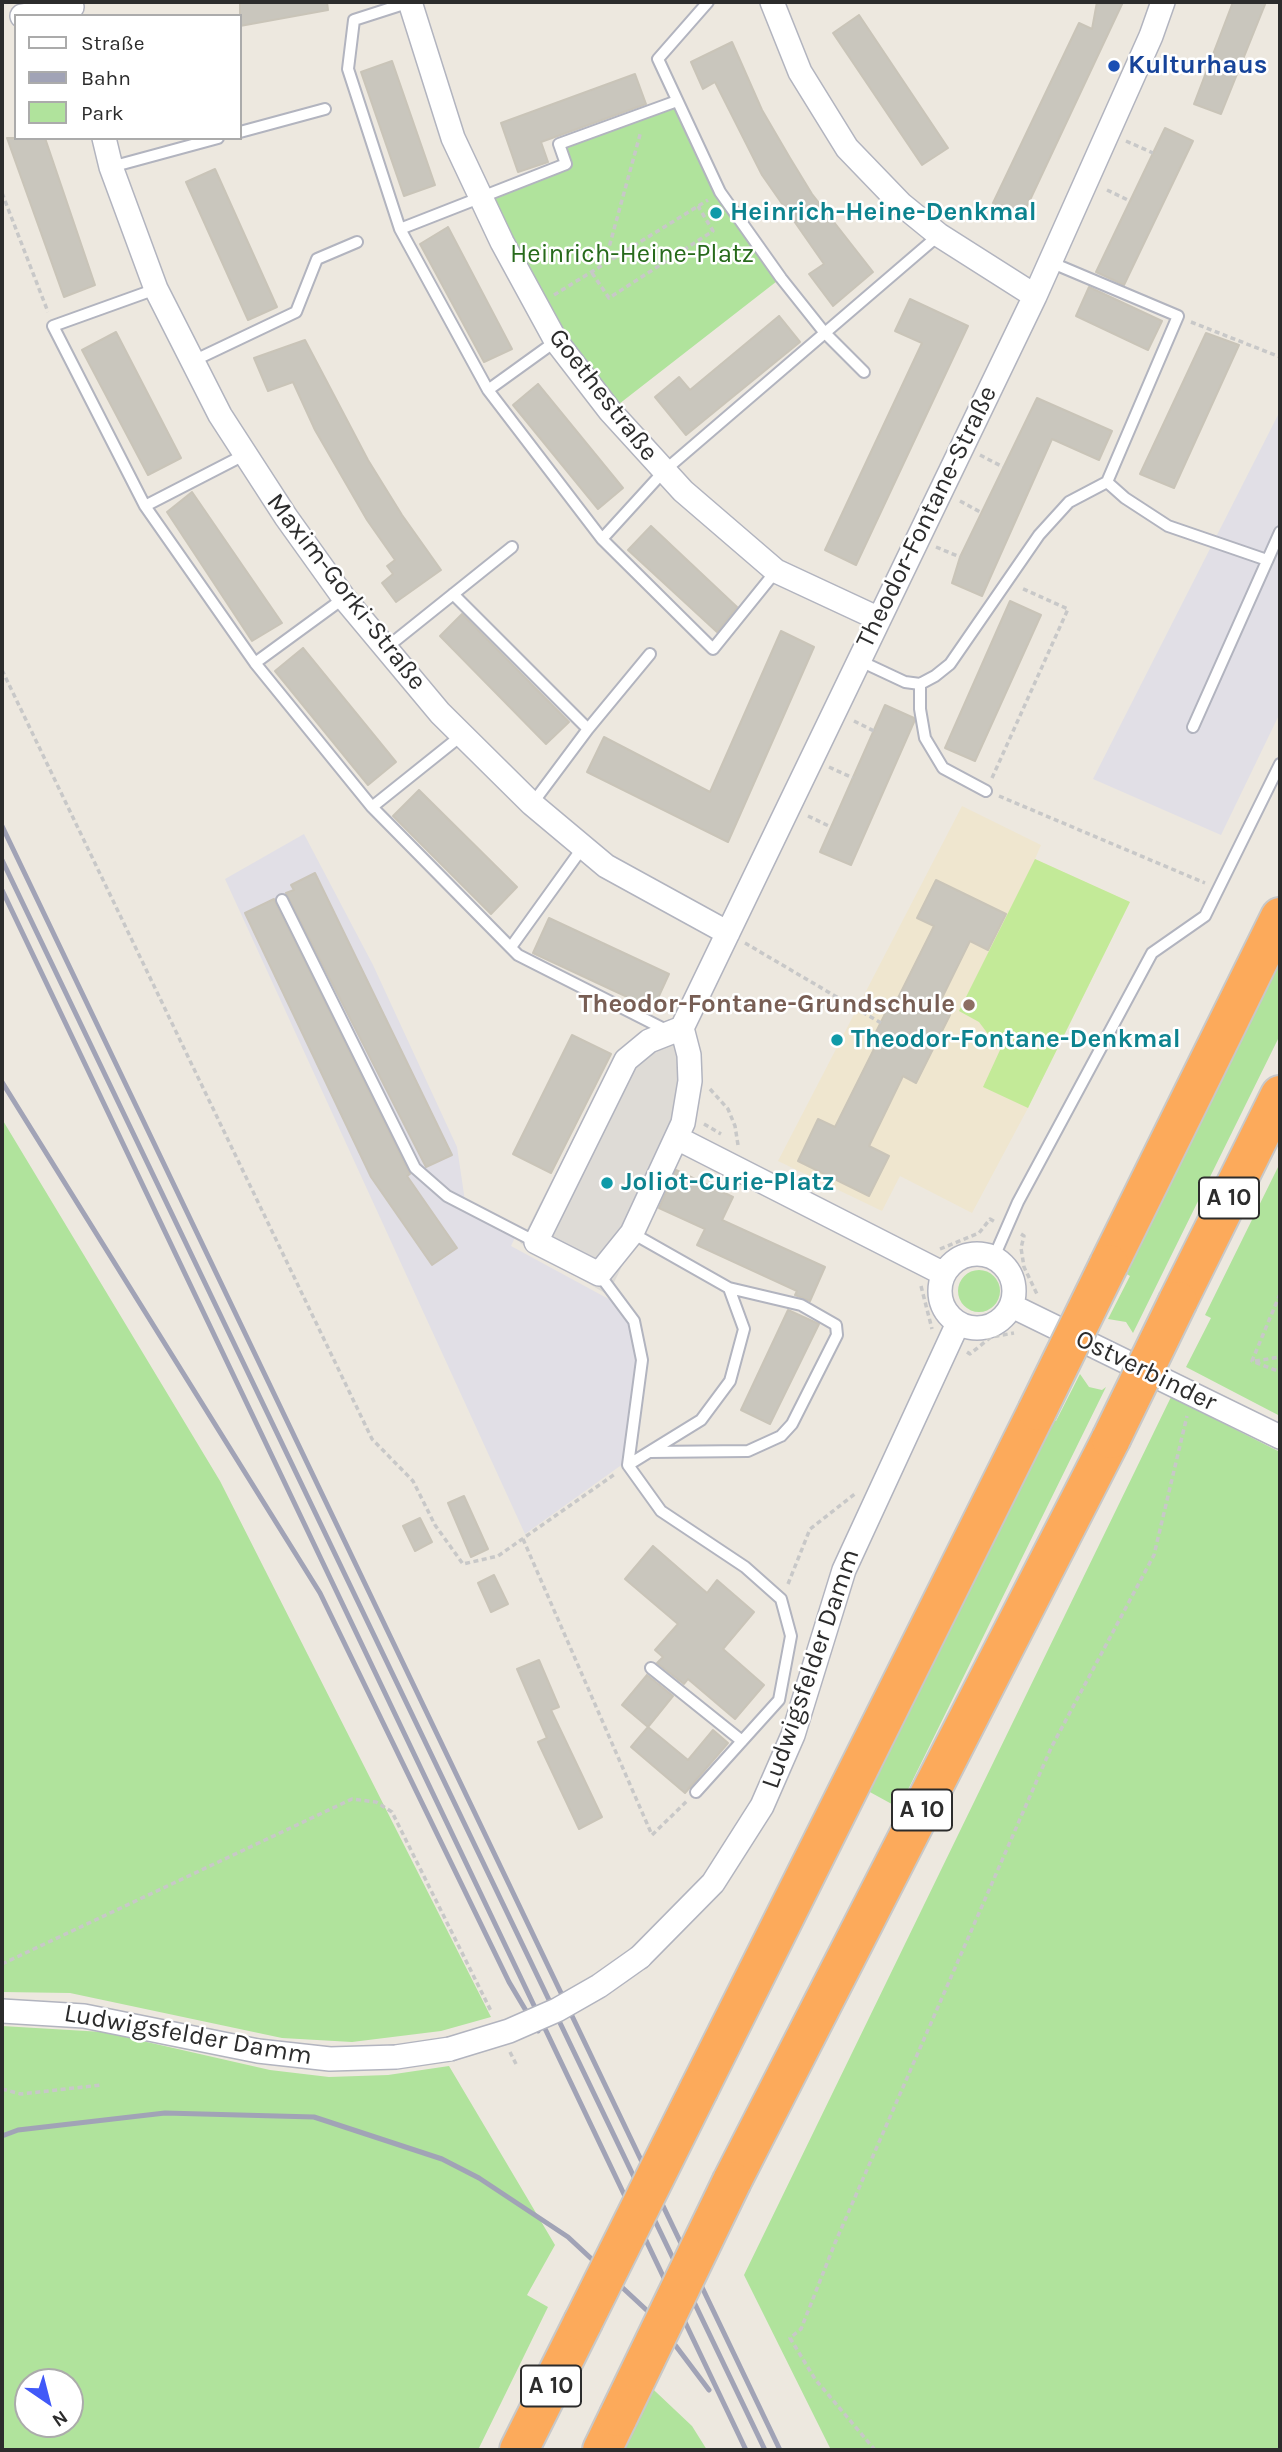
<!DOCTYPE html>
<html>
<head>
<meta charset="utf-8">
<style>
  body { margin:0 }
  #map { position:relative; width:1282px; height:2452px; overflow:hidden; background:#ede8df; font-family:Karla,sans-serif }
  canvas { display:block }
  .frame { position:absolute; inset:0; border:4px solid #2c2c2c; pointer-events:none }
  .legend { position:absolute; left:14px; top:14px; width:228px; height:126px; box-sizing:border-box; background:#fff; border:2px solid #ababab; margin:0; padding:9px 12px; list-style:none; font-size:21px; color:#2c2c2c }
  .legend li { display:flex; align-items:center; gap:14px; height:35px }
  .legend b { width:35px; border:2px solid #ababab }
  .north { position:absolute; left:14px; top:2368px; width:70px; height:70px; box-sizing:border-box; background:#fff; border:2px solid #ababab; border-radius:50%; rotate:145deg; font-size:19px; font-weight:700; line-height:28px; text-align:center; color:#2c2c2c }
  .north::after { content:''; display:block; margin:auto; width:24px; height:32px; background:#4159f8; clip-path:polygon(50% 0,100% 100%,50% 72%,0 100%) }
</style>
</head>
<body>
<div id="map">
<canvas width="1282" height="2452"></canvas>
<div class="frame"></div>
<ul class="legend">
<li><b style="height:9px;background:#fff"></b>Straße</li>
<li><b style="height:9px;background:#a1a3b6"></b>Bahn</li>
<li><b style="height:19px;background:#b0e39c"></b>Park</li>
</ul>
<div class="north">N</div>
</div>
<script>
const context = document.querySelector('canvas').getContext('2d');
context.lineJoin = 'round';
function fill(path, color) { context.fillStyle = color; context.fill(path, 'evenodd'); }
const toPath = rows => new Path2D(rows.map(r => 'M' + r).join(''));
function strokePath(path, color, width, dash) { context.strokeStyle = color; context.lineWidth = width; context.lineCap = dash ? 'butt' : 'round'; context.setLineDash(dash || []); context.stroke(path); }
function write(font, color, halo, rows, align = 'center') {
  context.font = font + ' Karla,sans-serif'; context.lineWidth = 5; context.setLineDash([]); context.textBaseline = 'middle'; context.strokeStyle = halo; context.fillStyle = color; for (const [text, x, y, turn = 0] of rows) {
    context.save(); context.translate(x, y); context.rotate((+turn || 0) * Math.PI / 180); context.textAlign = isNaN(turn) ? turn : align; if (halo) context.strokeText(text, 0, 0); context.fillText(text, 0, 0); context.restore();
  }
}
fill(toPath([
  [1280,411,1280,713,1221,835,1093,779],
  [304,834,373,965,457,1147,465,1201,519,1229,511,1246,616,1303,630,1327,636,1364,627,1461,525,1534,225,879]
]), '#e1dfe6');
fill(toPath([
  [962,806,1041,845,1035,859,1130,902,1028,1108,972,1213,900,1176,882,1211,778,1161]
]), '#efe6cf');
fill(toPath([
  [677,101,720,192,781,278,610,411,481,197,566,164,559,144],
  [1280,956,1280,1035,1133,1333,1126,1322,1108,1319,1130,1276,1125,1273],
  [2,1119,220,1481,491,2017,441,2031,352,2042,282,2038,70,1993,2,1992],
  [1280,1163,1280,1416,1186,1367,1211,1318,1205,1315],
  '958 1291a21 21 0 1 1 42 0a21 21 0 1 1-42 0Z',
  [1080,1374,1089,1387,1102,1390,1106,1387,899,1808,868,1791,1052,1420,1056,1421],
  [1171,1397,1280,1452,1280,2450,831,2450,744,2275],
  [2,2026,103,2032,270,2070,329,2077,388,2075,449,2066,555,2245,527,2295,548,2307,478,2450,2,2450],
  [28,2382,70,2382,70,2424,28,2424],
  [638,2375,692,2426,707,2450,602,2450]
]), '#b0e39c');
fill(toPath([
  [1035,859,1130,902,1028,1108,983,1087,1000,1050,979,1022,959,1011]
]), '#c3ea98');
fill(toPath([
  [669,1019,679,1022,701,1074,699,1107,608,1295,520,1243,610,1066,637,1034]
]), '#dedbd6');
const building = toPath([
  [240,2,327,2,328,10,240,26,240,2],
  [1097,2,1123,2,1022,217,993,203,1079,23,1092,29,1097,2],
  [1233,2,1266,2,1221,114,1194,104,1233,2],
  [859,15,948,148,922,165,833,33,859,15],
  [732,42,762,110,790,158,812,194,873,272,833,306,809,274,824,264,762,175,715,82,703,89,691,62,732,42],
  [392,61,435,185,404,196,361,72,392,61],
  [635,74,646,104,541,142,548,162,518,172,501,123,635,74],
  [1165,128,1193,141,1124,285,1096,272,1165,128],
  [7,138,45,138,95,285,64,297,7,138],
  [215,169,277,307,248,320,186,182,215,169],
  [448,227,512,349,484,362,420,244,448,227],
  [1089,287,1162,321,1148,350,1076,316,1089,287],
  [910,299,968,326,856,565,825,550,922,343,895,331,910,299],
  [779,316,800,342,686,435,655,397,679,377,690,390,779,316],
  [116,332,181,458,148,475,82,350,116,332],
  [1206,333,1239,345,1174,488,1140,474,1206,333],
  [305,340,368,460,402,515,441,570,396,602,382,583,393,574,387,566,395,560,367,520,315,430,293,382,268,391,254,358,305,340],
  [538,384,623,488,598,509,513,405,538,384],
  [1037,398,1112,431,1099,460,1052,439,982,596,952,583,960,557,1037,398],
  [192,492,282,623,252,641,167,512,192,492],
  [651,526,737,607,717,632,628,550,651,526],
  [1010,601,1041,615,975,761,945,748,1010,601],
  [462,614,569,722,546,744,440,636,462,614],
  [781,631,814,647,728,842,587,772,604,737,710,792,781,631],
  [303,648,396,762,368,785,275,671,303,648],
  [885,705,914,718,914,722,851,865,820,852,885,705],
  [419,790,517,887,491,914,393,816,419,790],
  [315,873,452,1155,426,1167,286,893,294,890,291,885,315,873],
  [936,880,1006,914,988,950,970,941,937,1008,950,1015,916,1083,903,1076,869,1146,889,1156,869,1196,798,1161,818,1119,835,1127,875,1047,870,1044,888,1008,892,1010,934,926,917,918,936,880],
  [274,899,410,1174,407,1176,457,1248,432,1265,371,1177,245,913,274,899],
  [549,918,669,974,653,1009,533,953,549,918],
  [572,1035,611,1054,551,1173,513,1154,572,1035],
  [676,1170,733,1197,722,1220,825,1267,810,1301,795,1295,797,1291,697,1245,705,1229,659,1208,676,1170],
  [788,1310,819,1324,770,1424,741,1410,788,1310],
  [464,1496,488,1549,471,1557,448,1503,464,1496],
  [420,1518,432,1542,415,1551,403,1526,420,1518],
  [653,1546,707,1593,717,1580,754,1612,723,1649,764,1685,735,1719,688,1679,684,1684,657,1663,663,1657,655,1650,678,1624,625,1579,653,1546],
  [494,1575,508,1604,491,1612,478,1583,494,1575],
  [539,1660,559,1707,551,1710,602,1817,579,1829,538,1742,547,1738,517,1669,539,1660],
  [647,1675,673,1696,648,1727,622,1705,647,1675],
  [648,1727,688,1760,713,1730,728,1743,685,1793,631,1747,648,1727]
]);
fill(building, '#c9c6bd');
strokePath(building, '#c9c4b8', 2);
const service = toPath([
  [410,2,354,20,348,69,400,229,488,390,602,539,713,649,776,571],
  [708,2,658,59,720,192,781,278,824,332,864,372],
  [240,132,325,109],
  [111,167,218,138],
  [400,229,566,164,559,144,677,101],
  [156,289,53,326,145,506,255,663,372,807,518,955,668,1031],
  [193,361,296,312,317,259,357,242],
  [488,390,556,341],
  [1107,482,1125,498,1168,526,1267,560],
  [145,506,244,455],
  [602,539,664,471,939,235],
  [453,594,588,729],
  [386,648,512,547],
  [858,660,905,682,920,684,935,676,950,664,1039,535,1069,502,1107,482,1178,316,1050,262],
  [255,663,344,598],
  [920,684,920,709,925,738,943,768,986,791],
  [1193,727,1280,532],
  [532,804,588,729,650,654],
  [372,807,462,735],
  [282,900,415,1168,447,1196,536,1242],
  [511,947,583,847],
  [994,1257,1018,1202,1152,953,1205,916,1280,764],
  [599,1274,634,1321,642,1360,628,1465,661,1511,745,1567,781,1599,791,1636,779,1700,696,1792],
  [649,1452,748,1451,781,1436,792,1424,837,1335,836,1325,801,1305,729,1288],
  [628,1465,701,1420,730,1381,744,1329,729,1288,632,1233],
  [651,1668,742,1741]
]);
const minor = toPath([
  [410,2,453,138,502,242,556,341,610,411,683,491,776,571,877,618],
  [772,2,800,72,847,148,901,204,939,235,1035,296],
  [22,16,72,7],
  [104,138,111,167,156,289,220,415,286,517,344,598,440,713,532,804,606,866,728,933],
  [682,1028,1035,296,1151,36,1163,2],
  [682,1028,689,1055,690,1081,683,1123,632,1233,599,1274,536,1242,626,1060,649,1041,682,1028],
  [677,1138,944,1274],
  '940 1291a37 37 0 1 1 74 0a37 37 0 1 1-74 0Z',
  [1012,1306,1280,1437],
  [640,1957,713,1883,762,1806,793,1735,844,1570,958,1323],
  [2,2011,84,2016,258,2051,330,2059,396,2057,450,2049]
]);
const motorway = toPath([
  [1109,1264,1280,917],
  [1178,1301,1280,1095],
  [699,2089,1037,1411],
  [732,2181,1111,1439],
  [519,2450,583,2322],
  [602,2450,618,2417]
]);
strokePath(service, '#b2b4bf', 14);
strokePath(minor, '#b2b4bf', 26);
strokePath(motorway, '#c8c8c8', 42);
strokePath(toPath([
  [1126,141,1153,153],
  [1107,190,1130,201],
  [2,193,48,312],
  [605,262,641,131],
  [592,273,609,298,713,231,698,206],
  [554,295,708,200],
  [1191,322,1280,357],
  [980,455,1003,467],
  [960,501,982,513],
  [936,547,960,557],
  [2,670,372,1439,413,1481,435,1525,463,1564,498,1556,615,1474],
  [854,721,874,731],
  [829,767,853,778],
  [992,778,1068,609,1021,588],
  [999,796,1205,883],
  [808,816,831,827],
  [745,943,881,1023],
  [710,1089,728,1109,735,1126,738,1145],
  [704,1124,721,1134],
  [1021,1234,1024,1236,1021,1248,1024,1267,1037,1294],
  [940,1249,979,1233,990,1219,995,1222],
  [921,1286,932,1329],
  [1280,1294,1252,1361,1280,1372],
  [967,1352,970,1354,991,1337,1014,1333],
  [1255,1361,1280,1357],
  [523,1539,652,1835,687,1801],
  [788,1584,810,1529,856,1493],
  [2,1964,352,1799,376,1802,392,1812,492,2013],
  [510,2052,517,2066],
  [2,2089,21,2094,101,2085],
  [875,2450,815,2379,790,2338,801,2329,835,2243,1051,1748,1154,1555,1187,1416]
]), '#c8c8c8', 3.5, [5, 3.5]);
strokePath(service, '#fff', 10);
strokePath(minor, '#fff', 23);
strokePath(motorway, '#fcaa5b', 38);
strokePath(toPath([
  [2,826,780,2450],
  [2,860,765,2450],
  [2,890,746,2450],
  [2,1082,320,1593,509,1982,538,2031],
  [2,2136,18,2130,165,2113,314,2117,442,2159,479,2178,568,2237,654,2317,709,2390]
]), '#a1a3b6', 5);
const minorBridge = toPath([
  [450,2049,509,2031,557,2010,599,1986,640,1957]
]);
const motorwayBridge = toPath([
  [1037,1411,1109,1264],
  [1111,1439,1178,1301],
  [583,2322,699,2089],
  [618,2417,732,2181]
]);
strokePath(minorBridge, '#b2b4bf', 26, []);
strokePath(motorwayBridge, '#c8c8c8', 42, []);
strokePath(minorBridge, '#fff', 23);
strokePath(motorwayBridge, '#fcaa5b', 38);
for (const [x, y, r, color] of [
  [1114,66,7,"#1a4fb4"],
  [716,213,7,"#0f9aa8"],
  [969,1005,7,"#8d6e63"],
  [837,1040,7,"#0f9aa8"],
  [607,1183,7,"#0f9aa8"]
]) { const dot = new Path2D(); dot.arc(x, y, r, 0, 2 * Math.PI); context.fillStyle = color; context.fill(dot); strokePath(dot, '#fff', 2.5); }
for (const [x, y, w] of [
  [1229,1198,60],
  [922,1810,60],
  [551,2386,60]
]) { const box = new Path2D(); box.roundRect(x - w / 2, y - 20.5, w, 41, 5); context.fillStyle = '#fff'; context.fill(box); strokePath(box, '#2c2c2c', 2); }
write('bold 24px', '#2c2c2c', null, [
  ["A 10",1229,1198],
  ["A 10",922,1810],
  ["A 10",551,2386]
]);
write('bold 26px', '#164399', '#fff', [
  ["Kulturhaus",1128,66]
], 'left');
write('bold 26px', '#0d838f', '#fff', [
  ["Heinrich-Heine-Denkmal",730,213],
  ["Theodor-Fontane-Denkmal",851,1040],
  ["Joliot-Curie-Platz",621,1183]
], 'left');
write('26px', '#276a1b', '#fff', [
  ["Heinrich-Heine-Platz",632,255]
]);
write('26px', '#2c2c2c', '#fff', [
  ["Goethestraße",603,395,52],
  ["Theodor-Fontane-Straße",927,517,-64],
  ["Maxim-Gorki-Straße",346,592,52],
  ["Ostverbinder",1146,1371,26],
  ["Ludwigsfelder Damm",811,1669,-71],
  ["Ludwigsfelder Damm",188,2035,10]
]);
write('bold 26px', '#785e54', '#fff', [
  ["Theodor-Fontane-Grundschule",955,1005]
], 'right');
</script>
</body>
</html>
